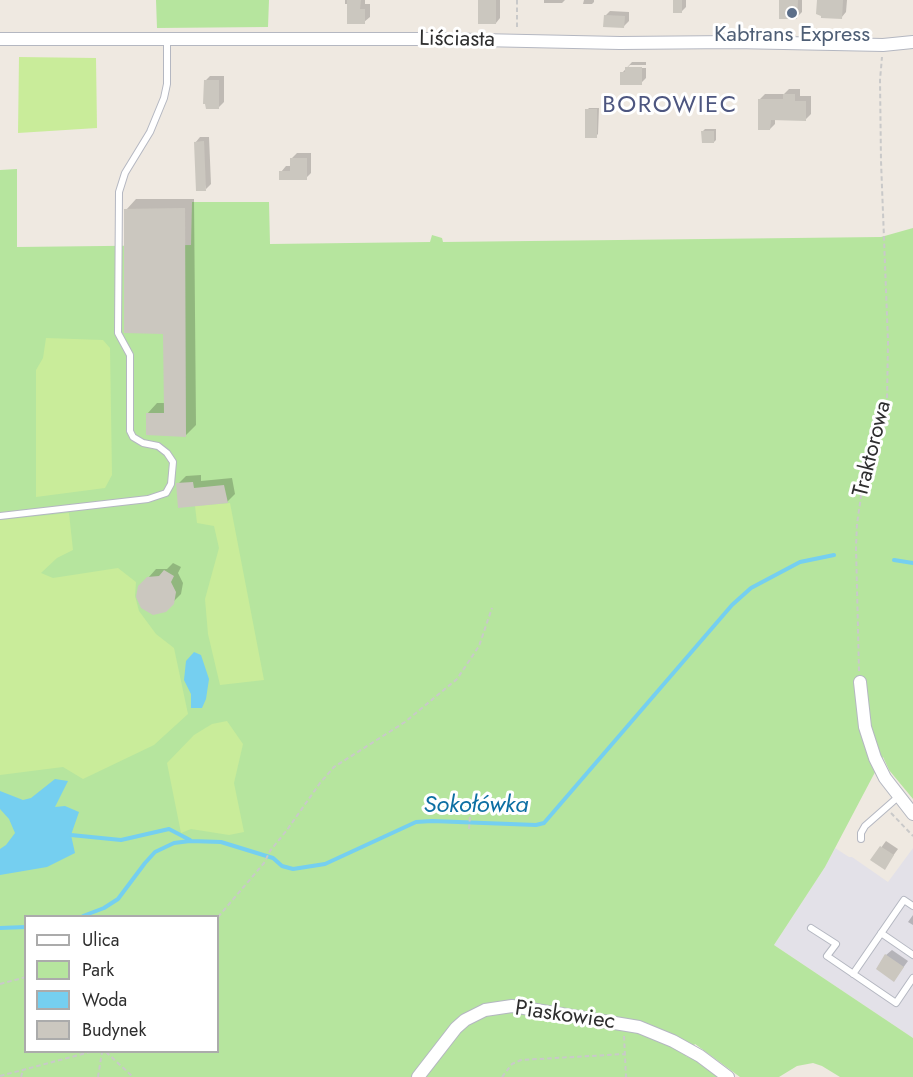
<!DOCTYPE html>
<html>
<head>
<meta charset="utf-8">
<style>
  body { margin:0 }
  #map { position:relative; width:913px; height:1077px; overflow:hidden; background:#efe9e1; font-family:Jost,sans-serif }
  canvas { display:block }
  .legend { position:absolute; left:24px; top:915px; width:195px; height:138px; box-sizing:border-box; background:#fff; border:2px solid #ababab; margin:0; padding:8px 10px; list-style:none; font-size:18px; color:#2e2e2e }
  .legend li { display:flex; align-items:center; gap:12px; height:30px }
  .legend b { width:30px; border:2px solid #ababab }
</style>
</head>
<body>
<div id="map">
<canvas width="913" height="1077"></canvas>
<ul class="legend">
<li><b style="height:8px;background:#fff"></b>Ulica</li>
<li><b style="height:16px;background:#b6e59e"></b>Park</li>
<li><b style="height:16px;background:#75cff0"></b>Woda</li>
<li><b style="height:16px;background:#cbc7bf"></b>Budynek</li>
</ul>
</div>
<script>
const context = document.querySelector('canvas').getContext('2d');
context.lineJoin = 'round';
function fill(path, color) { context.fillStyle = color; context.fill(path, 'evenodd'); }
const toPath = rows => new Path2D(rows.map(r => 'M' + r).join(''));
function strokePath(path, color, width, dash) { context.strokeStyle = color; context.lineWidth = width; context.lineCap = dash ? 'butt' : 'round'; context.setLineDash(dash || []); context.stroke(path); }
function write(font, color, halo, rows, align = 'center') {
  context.font = font + ' Jost,sans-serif'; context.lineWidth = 6; context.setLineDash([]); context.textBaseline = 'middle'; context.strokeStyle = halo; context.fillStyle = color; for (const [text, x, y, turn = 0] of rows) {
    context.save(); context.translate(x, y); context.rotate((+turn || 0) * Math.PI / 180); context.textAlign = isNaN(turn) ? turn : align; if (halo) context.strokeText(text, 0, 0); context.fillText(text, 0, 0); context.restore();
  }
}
fill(toPath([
  [835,848,849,857,852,857,888,882,913,848,913,1038,774,945,825,867]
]), '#e3e1e8');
fill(toPath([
  [156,0,269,0,268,27,157,28],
  [17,169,17,247,191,245,192,202,269,202,270,244,430,242,432,235,442,238,443,242,881,237,913,228,913,799,889,770,883,757,825,867,774,945,913,1038,913,1077,840,1077,822,1066,813,1063,797,1066,779,1077,740,1077,695,1044,686,1056,702,1063,720,1077,0,1077,0,170],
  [26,916,218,916,218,1052,26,1052]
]), '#b6e59e');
fill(toPath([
  [19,57,96,58,97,128,18,133],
  [46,338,103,340,110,348,112,475,105,488,36,497,36,370,43,358],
  [230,503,264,680,220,685,208,634,205,599,219,548,214,526,197,523,195,506],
  [69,513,73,550,57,558,41,573,53,578,118,568,136,582,135,596,139,611,156,634,174,648,188,714,154,745,83,779,63,767,0,775,0,520],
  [227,721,243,744,234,783,244,832,229,835,191,829,181,833,167,763,194,735,212,724]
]), '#c9ec9a');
fill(toPath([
  [194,652,201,655,209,679,206,699,202,708,191,708,191,694,184,680,186,661],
  [55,779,68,781,55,807,65,806,79,812,71,835,75,853,47,867,0,875,0,849,6,845,15,833,9,819,0,809,0,791,23,800,31,798]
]), '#75cff0');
fill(toPath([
  [345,0,365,0,365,4,370,4,370,17,364,22,349,4,345,4],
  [480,0,500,0,500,18,496,23],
  [544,0,565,0,562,3,544,3],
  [584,0,594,0,594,2,592,4,583,4],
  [674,0,686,0,686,7,681,12],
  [781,0,802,0,802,12,796,18],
  [818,0,847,0,846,12,841,18],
  [610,11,629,12,629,21,624,26,605,16],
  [632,62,646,62,646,65,630,65,627,68,646,68,646,78,641,83,622,73],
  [210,76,224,76,224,102,219,107,205,81],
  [789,89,800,89,800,96,811,96,811,114,806,119,775,119,775,124,770,129,760,99,765,94,784,94],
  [589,108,599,108,598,134,596,136,587,110],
  [705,129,716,129,716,140,714,142,703,131],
  [200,137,209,137,211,184,206,189,195,143],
  [297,153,311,153,311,173,306,178,281,172,286,166,292,166,292,158],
  [136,199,194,199,196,425,185,436,147,414,157,403,165,403,165,332,126,210],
  [201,475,201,481,232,478,235,494,227,502,178,484,186,476],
  [173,563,181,567,178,573,183,583,181,594,165,610,148,578,156,569,167,569],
  [886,841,898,849,884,868,872,860],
  [913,915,913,925,908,922],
  [892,950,908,961,894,980,886,955]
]), '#0003');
strokePath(toPath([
  [894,560,913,563],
  [71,835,121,840,169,829,190,840],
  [83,916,104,908,118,899,145,863,155,852,174,843,190,841,221,842,273,858,282,866,293,869,325,864,416,822,432,821,536,825,544,823,732,605,751,588,800,562,834,555],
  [0,928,26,927]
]), '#75cff0', 4);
fill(toPath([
  [347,0,361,0,360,9,365,9,365,24,347,24],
  [478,0,496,0,496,24,478,24],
  [673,0,682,0,682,13,673,13],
  [779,0,798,0,797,19,779,19],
  [817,0,843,0,842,19,821,18,821,16,816,14],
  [604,15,625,16,624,28,603,27],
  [625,67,642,67,642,85,620,85,620,72,625,72],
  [204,80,219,80,219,109,206,109,205,104,203,104],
  [783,94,795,94,795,101,806,101,806,121,771,120,770,130,758,130,758,99,783,99],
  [585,109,597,109,597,138,585,138],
  [701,131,714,131,714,143,702,143],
  [204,141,206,191,196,191,194,142],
  [290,158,307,158,307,180,279,180,279,171,290,171],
  [185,208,186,437,146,435,146,413,164,413,163,334,124,333,124,209],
  [193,482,194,488,224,485,228,503,178,508,176,483],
  [164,570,174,576,171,582,176,592,174,604,166,612,153,615,141,608,136,597,138,586,147,577,159,576],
  [880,846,894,855,885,870,870,860],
  [885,954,904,967,894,982,876,969]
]), '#cbc7bf');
const service = toPath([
  [0,516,148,499,166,493,171,484,173,462,167,453,158,446,143,443,133,437,130,431,130,355,118,333,119,192,125,173,150,132,164,98,167,84,167,40],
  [861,839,861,833,865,826,898,797],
  [811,928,836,944,827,956,896,1003,913,978],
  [881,933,913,955],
  [853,974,904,900,913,906]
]);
const minor = toPath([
  [0,39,433,39,620,43,734,42,883,45,913,42],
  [860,682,865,727,875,758,885,778,913,814],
  [418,1077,456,1028,465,1020,485,1010,512,1006,639,1027,673,1041,700,1056,728,1077]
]);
strokePath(service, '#b4b7c1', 8);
strokePath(minor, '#b4b7c1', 14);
strokePath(toPath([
  [517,0,517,29],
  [859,671,856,547,857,524,865,468,869,455,882,427,887,400,888,342,881,161,880,80,882,57],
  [891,813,913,836],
  [469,829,470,816],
  [218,917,264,863,270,851,287,830,320,783,334,767,405,722,457,679,479,646,492,608],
  [0,984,26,977],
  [624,1036,626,1077],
  [106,1052,133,1077],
  [0,1076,90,1052],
  [21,1077,23,1070],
  [98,1077,102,1052],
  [502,1077,512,1064,521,1060,625,1054]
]), '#c9c9c9', 2, [4.5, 3]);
strokePath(service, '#fff', 6);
strokePath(minor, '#fff', 12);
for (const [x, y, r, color] of [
  [792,13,6,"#5c6f8a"]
]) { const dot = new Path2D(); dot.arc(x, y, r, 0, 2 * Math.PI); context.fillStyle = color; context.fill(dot); strokePath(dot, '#fff', 2); }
write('22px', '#4e5e75', '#fff', [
  ["Kabtrans Express",792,36]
]);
write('22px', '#2e2e2e', '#fff', [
  ["Liściasta",457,40,1],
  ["Traktorowa",873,449,-76],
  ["Piaskowiec",565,1016,8]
]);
context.letterSpacing = '1.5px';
write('24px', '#4d5680', '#fff', [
  ["BOROWIEC",670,106]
]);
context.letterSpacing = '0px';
write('italic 24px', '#0d6fa3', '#fff', [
  ["Sokołówka",476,806]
]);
</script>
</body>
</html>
